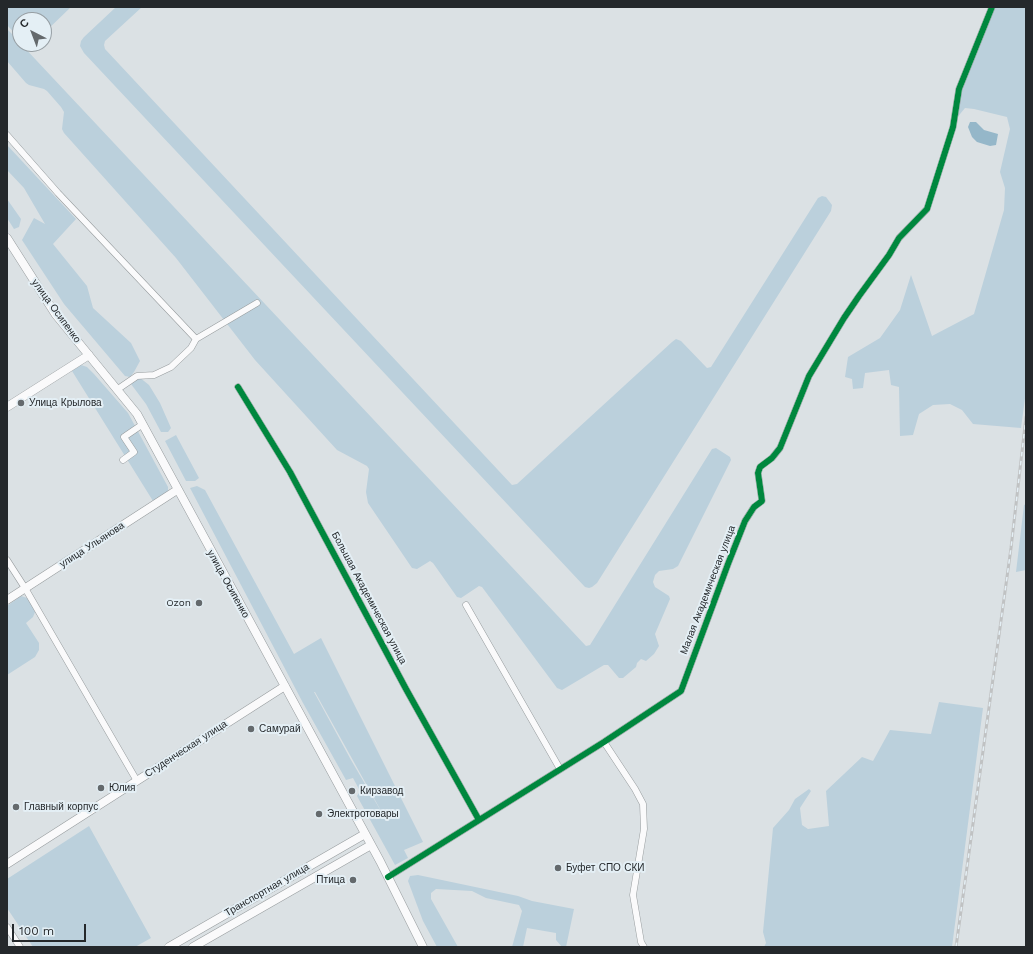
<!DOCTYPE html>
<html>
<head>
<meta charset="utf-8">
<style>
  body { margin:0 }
  #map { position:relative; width:1033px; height:954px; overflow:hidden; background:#dbe1e4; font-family:"Work Sans",sans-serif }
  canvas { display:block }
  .frame { position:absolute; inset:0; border:8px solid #24282b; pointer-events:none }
  .north { position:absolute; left:12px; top:12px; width:40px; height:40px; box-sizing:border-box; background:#e4eff5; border:1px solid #979fa4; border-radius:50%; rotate:318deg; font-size:11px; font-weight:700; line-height:16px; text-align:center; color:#24282b }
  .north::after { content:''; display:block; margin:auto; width:14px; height:18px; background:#64696c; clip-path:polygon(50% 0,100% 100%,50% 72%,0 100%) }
  .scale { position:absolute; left:12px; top:924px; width:74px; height:18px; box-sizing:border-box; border:2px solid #24282b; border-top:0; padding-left:5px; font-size:12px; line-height:14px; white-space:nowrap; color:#24282b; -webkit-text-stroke:3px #e4eff5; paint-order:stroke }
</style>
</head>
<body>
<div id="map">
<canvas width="1033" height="954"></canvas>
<div class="frame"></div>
<div class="north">С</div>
<div class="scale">100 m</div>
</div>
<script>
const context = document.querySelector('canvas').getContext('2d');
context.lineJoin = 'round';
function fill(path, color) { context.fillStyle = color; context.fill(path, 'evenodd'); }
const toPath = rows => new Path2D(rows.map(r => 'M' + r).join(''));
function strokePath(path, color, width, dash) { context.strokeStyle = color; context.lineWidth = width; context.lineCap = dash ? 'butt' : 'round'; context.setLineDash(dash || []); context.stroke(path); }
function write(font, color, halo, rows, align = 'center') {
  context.font = font + ' "Work Sans",sans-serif'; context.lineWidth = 4; context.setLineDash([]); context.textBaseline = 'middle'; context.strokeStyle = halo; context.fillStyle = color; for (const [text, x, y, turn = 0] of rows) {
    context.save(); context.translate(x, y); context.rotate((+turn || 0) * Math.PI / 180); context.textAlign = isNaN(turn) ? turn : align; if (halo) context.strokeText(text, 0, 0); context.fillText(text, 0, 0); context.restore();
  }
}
fill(toPath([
  [7,7,71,7,44,33,44,20,20,20,20,39,7,25],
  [116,7,142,7,105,41,104,45,105,49,512,485,517,484,672,342,676,339,681,341,707,368,711,367,818,198,822,196,826,197,832,205,831,211,597,583,592,587,589,588,585,587,84,53,80,46,81,41,84,37],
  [990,7,1026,7,1026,391,1021,428,973,424,962,410,950,404,933,405,919,414,913,435,900,436,899,387,891,385,889,370,865,373,863,388,853,389,852,379,845,377,848,357,880,338,900,310,911,275,932,336,974,314,1004,210,1005,188,1000,172,1010,129,1007,117,974,109,965,108,951,125,958,90],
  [7,29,20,42,20,44,21,44,586,646,590,645,712,449,716,448,730,457,731,460,678,566,673,569,659,571,655,575,653,582,655,587,669,596,670,599,655,634,659,646,654,654,646,661,641,659,637,663,636,667,623,678,619,678,608,665,604,665,562,690,557,688,482,587,479,586,461,598,457,597,433,563,430,561,417,569,412,568,368,503,366,492,369,469,367,466,337,450,255,360,176,258,64,133,62,129,64,112,61,107,47,91,44,89,29,85,26,83,7,61],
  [7,145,76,219,53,244,87,286,93,308,131,343,140,361,134,372,130,377,125,376,64,304,22,240,34,218,45,224,24,188,7,170],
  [7,199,21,219,19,227,14,229,7,218],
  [81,365,87,367,94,374,128,413,168,487,168,491,153,501,72,371],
  [139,377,149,385,160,403,171,428,168,432,161,432,146,404,131,384],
  [176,435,199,478,195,481,186,481,165,441],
  [197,486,205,490,294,654,321,638,423,842,404,850,408,858,395,865,357,796,360,791,353,778,346,780,303,703,190,488],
  [314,692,315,692,385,818,351,760],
  [1026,504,1026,570,1016,572,1024,505],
  [21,596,27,598,33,605,35,612,33,617,26,623,39,643,39,650,35,657,7,675,7,606],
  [939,702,983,708,952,947,764,947,766,943,763,932,773,828,789,810,795,799,809,789,811,791,800,808,802,825,808,829,829,826,826,791,862,757,873,761,890,730,931,734],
  [89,826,151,938,135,947,33,947,7,908,7,879],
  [418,875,518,896,532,901,574,909,566,947,562,947,556,940,556,933,527,928,523,947,512,947,522,911,519,905,486,898,472,891,436,889,431,893,431,899,458,947,437,947,423,921,408,881,410,876]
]), '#bbd0dc');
fill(toPath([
  [970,122,976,122,984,130,998,134,996,145,990,146,977,142,972,137,968,127]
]), '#95b7c9');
const street = toPath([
  [7,135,58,193,196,339,191,348,171,367,154,375,137,376,118,389],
  [196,339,257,303],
  [238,387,290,472,406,689,479,820],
  [123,460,134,452,124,437,143,424],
  [7,560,25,588,137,781],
  [466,605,560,769],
  [604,742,635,789,643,804,644,829,633,895,641,942,644,947],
  [388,877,604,742,681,691,728,564,745,521,754,507,762,501,758,473,760,467,772,458,780,448,809,376,844,318,859,296,889,255,899,238,927,209,953,127,959,89,992,7],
  [7,927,20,947]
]);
const secondary = toPath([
  [7,238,56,315,137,414,380,861,423,947],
  [7,407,89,355],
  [7,600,177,490],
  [7,864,285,686],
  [169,947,365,834],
  [193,947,371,845]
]);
strokePath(street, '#979c9e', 7);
strokePath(secondary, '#979c9e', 9);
strokePath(street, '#fafafb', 6);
strokePath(secondary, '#fafafb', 8);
const rail = toPath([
  [956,947,1011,548,1026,417]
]);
strokePath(rail, '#c0c2c3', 3);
strokePath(rail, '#e4eff5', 1.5, [4.5]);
strokePath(toPath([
  [238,387,290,472,406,689,479,820],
  [388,877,604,742,681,691,728,564,745,521,754,507,762,501,758,473,760,467,772,458,780,448,809,376,844,318,859,296,889,255,899,238,927,209,953,127,959,89,992,7]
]), '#00873e', 6);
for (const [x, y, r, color] of [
  [21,403,4,"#64696c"],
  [199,603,4,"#64696c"],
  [251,729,4,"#64696c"],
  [101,788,4,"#64696c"],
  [352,791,4,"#64696c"],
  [16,807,4,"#64696c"],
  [319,814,4,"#64696c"],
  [558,868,4,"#64696c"],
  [353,880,4,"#64696c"]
]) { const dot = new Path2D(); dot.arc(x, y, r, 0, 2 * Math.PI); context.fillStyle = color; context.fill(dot); strokePath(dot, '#e4eff5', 1.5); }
write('10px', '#24282b', '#e4eff5', [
  ["улица Осипенко",56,311,54],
  ["улица Ульянова",92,545,-33],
  ["улица Осипенко",228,584,61],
  ["Малая Академическая улица",708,590,-69],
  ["Большая Академическая улица",369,598,62],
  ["Студенческая улица",186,749,-33],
  ["Транспортная улица",267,890,-30]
]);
write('10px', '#24282b', '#e4eff5', [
  ["Улица Крылова",29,403],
  ["Ozon",191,603,"right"],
  ["Самурай",259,729],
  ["Юлия",109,788],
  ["Кирзавод",360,791],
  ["Главный корпус",24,807],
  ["Электротовары",327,814],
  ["Буфет СПО СКИ",566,868],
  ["Птица",345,880,"right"]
], 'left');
</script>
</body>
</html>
